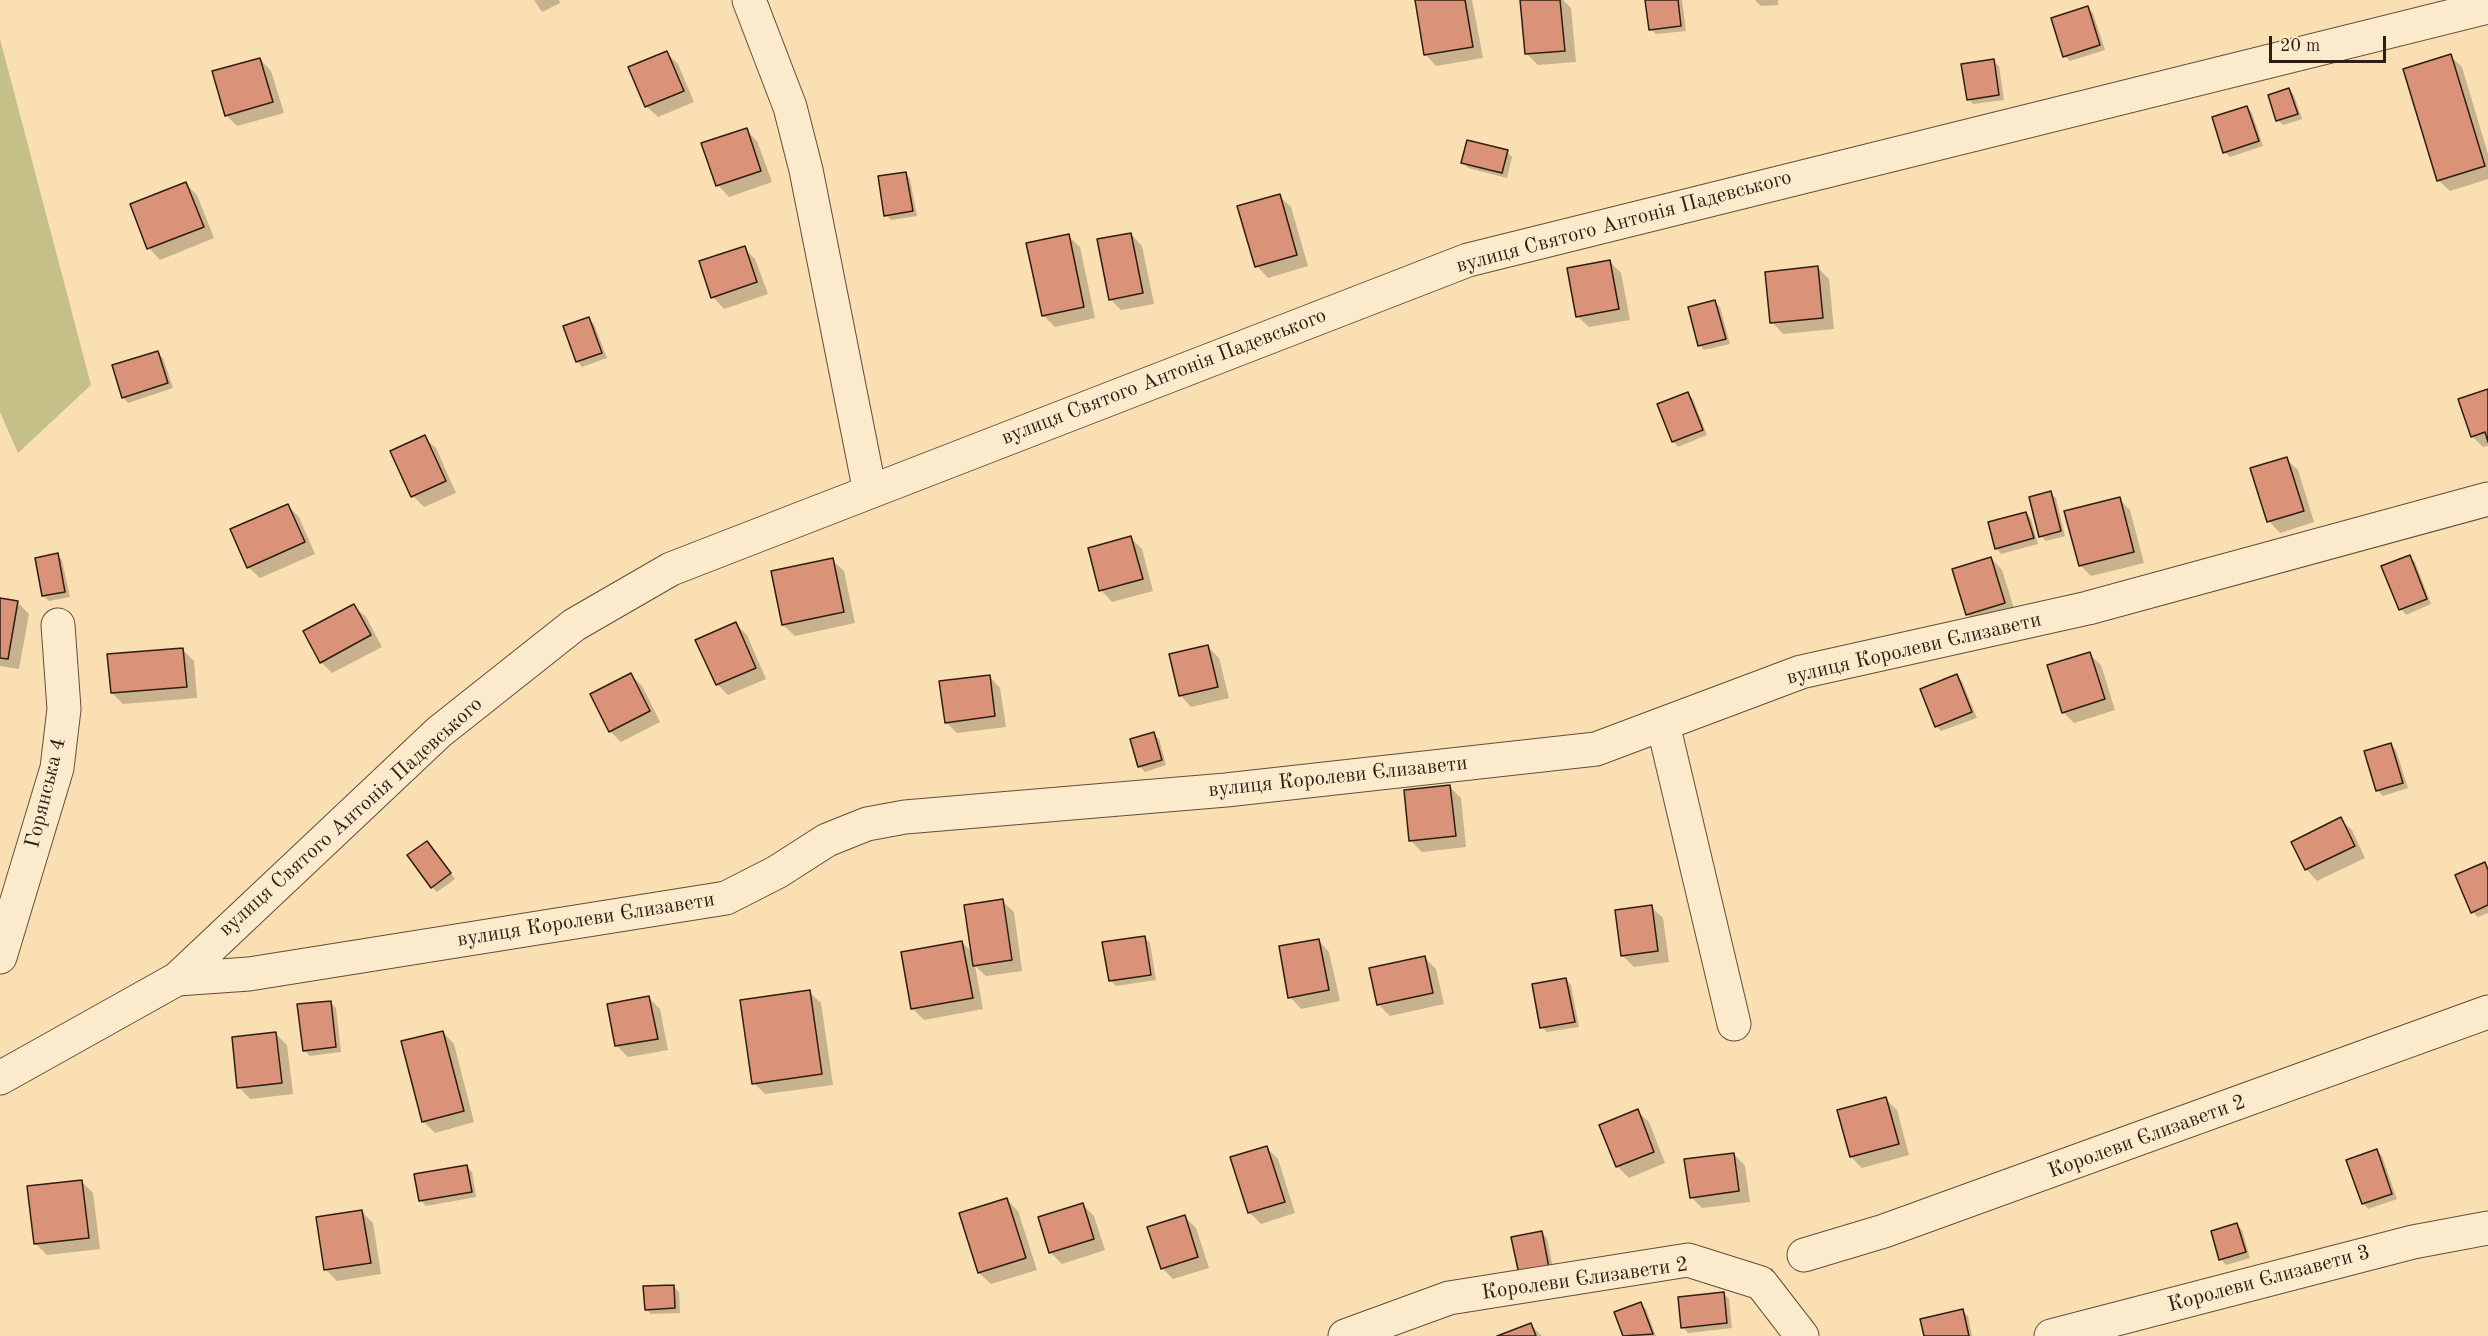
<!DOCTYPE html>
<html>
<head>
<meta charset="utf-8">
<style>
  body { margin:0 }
  #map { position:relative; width:2488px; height:1336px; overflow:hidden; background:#f9dfb1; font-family:"Old Standard TT",serif }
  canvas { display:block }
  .scale { position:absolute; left:2269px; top:36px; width:117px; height:27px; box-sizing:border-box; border:3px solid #2d1d13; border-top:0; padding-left:8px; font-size:18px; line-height:21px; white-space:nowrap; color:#2d1d13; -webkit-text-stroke:4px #fbeacc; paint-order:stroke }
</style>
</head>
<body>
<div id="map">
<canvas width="2488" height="1336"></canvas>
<div class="scale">20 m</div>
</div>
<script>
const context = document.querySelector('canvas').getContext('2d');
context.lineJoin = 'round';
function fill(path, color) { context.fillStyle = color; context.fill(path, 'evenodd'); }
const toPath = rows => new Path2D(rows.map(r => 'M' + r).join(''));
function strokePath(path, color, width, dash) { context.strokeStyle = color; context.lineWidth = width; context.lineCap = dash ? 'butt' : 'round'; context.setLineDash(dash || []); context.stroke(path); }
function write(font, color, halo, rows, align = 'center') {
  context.font = font + ' "Old Standard TT",serif'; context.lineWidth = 4.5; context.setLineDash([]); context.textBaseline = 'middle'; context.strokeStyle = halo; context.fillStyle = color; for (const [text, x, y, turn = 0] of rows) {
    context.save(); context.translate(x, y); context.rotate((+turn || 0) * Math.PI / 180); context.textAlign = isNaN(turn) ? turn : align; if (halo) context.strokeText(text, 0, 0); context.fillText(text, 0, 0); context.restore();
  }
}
fill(toPath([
  [0,39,91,385,18,453,0,412]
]), '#c4c087');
fill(toPath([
  [534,0,559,0,560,3,542,12],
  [1416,0,1472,0,1483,58,1436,66,1425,54],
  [1522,0,1563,0,1571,8,1576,62,1538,65,1527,54],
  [1647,0,1682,0,1686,31,1656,34,1650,29],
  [1755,0,1778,0,1778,5,1761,6],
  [2087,8,2093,13,2105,50,2070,61,2065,56],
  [667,53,678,64,694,102,658,117,646,106],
  [2450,56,2462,67,2488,154,2488,179,2450,191,2438,180],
  [260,59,271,71,284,113,237,126,226,115],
  [1993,61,1999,66,2004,100,1973,104,1968,99],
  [2288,89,2294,95,2302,119,2283,125,2278,120],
  [2247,107,2252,113,2263,146,2230,157,2225,152],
  [746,130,757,141,772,182,729,197,718,185],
  [1507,152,1512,157,1507,178,1468,168,1463,162],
  [905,173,910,179,917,216,891,220,886,215],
  [186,184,197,195,214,238,160,260,149,248],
  [1279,196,1291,207,1308,266,1268,278,1257,266],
  [1131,234,1142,246,1154,304,1121,310,1110,299],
  [1068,236,1080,247,1095,318,1055,327,1043,315],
  [744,248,755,259,768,294,724,309,713,297],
  [1610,262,1621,273,1630,320,1589,327,1577,316],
  [1818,268,1829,279,1834,329,1783,334,1772,322],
  [1715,302,1720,307,1730,344,1704,350,1699,345],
  [589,319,594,324,607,358,582,367,577,361],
  [157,353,163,358,173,388,128,403,123,397],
  [2488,390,2488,446,2483,447,2472,436],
  [1688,394,1693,399,1707,435,1678,447,1673,441],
  [424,437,436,448,456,493,424,507,413,496],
  [2286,459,2298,470,2314,522,2280,533,2269,521],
  [2050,493,2056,498,2065,536,2046,541,2041,536],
  [2119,499,2130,510,2144,563,2091,576,2080,565],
  [288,506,299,517,315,554,260,578,248,567],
  [2026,513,2031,519,2038,544,2001,554,1996,548],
  [1131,538,1142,549,1153,591,1112,602,1101,590],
  [57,555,62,560,70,597,49,601,43,596],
  [2409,556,2415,562,2431,604,2406,615,2401,609],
  [1991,558,2002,570,2016,615,1979,625,1967,614],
  [832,560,844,571,855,623,795,636,783,625,772,572],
  [0,599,17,602,29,614,19,669,0,666],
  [354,606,366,617,382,647,332,673,321,662],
  [736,624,747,635,766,679,728,695,717,684],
  [1208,647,1219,658,1229,698,1191,707,1180,695],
  [183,650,194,661,197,698,123,704,112,693],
  [2089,654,2101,665,2115,710,2074,723,2063,712],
  [631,675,642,686,660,722,621,742,610,731],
  [989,676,1000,688,1006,727,957,733,946,722],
  [1957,676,1962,681,1977,718,1941,731,1936,726],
  [1153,734,1159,739,1166,765,1145,772,1139,766],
  [2391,745,2396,750,2408,788,2383,796,2378,791,2366,752],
  [1450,787,1461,798,1466,847,1422,852,1411,841],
  [2340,819,2352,830,2365,858,2317,881,2306,869],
  [432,848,455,879,437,892,432,887],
  [2484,864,2488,867,2488,913,2478,917,2473,912],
  [1002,901,1014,912,1022,971,986,976,975,966,983,1009,924,1020,913,1009,903,953,962,942,973,953],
  [1651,907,1663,918,1669,962,1634,967,1623,956],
  [1144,937,1150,943,1156,980,1116,986,1110,980],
  [1318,940,1329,952,1340,1001,1301,1009,1290,997],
  [1425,958,1436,969,1444,1004,1390,1016,1379,1005,1371,969],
  [1566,979,1571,985,1579,1027,1547,1032,1542,1027],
  [809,992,821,1003,833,1085,765,1094,754,1083],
  [649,998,660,1009,668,1050,628,1057,617,1046],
  [330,1002,336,1008,341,1052,310,1056,304,1050],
  [443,1032,454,1044,474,1122,435,1133,423,1121],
  [276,1034,287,1045,293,1094,250,1099,239,1087],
  [1885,1098,1897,1110,1909,1155,1862,1168,1851,1157],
  [1637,1111,1649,1122,1665,1163,1629,1178,1617,1166],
  [1266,1147,1278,1159,1295,1213,1261,1224,1249,1212],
  [2377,1151,2382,1156,2397,1199,2368,1209,2363,1203],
  [1734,1154,1745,1166,1750,1202,1702,1208,1691,1197],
  [466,1166,472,1172,476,1197,426,1206,421,1201],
  [82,1182,93,1193,100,1249,47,1255,35,1243],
  [1006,1199,1018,1211,1037,1270,991,1284,979,1273],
  [1083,1205,1094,1216,1105,1250,1062,1264,1050,1252],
  [362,1212,373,1223,381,1274,337,1281,325,1269],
  [1185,1217,1196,1228,1209,1268,1173,1279,1162,1268],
  [2237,1225,2242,1230,2250,1258,2226,1265,2221,1259],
  [1541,1232,1547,1238,1555,1278,1527,1284],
  [674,1287,679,1292,680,1313,651,1314,646,1309],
  [1724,1293,1729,1299,1732,1328,1688,1333,1683,1327],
  [1640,1304,1646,1309,1656,1336,1625,1336,1616,1313],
  [1962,1311,1968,1316,1972,1336,1925,1336],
  [1530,1324,1542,1336,1501,1336]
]), '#0003');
const building = toPath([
  [1415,0,1465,0,1473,47,1424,55,1415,0],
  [1520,0,1560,0,1565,51,1525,54,1520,0],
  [1645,0,1678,0,1681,26,1649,30,1645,0],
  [2088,6,2100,45,2063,57,2051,18,2088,6],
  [667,51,684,91,645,107,628,67,667,51],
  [2451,54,2485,166,2437,181,2403,69,2451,54],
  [260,58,273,102,225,116,212,71,260,58],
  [1994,59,1999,95,1967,100,1961,64,1994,59],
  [2289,88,2298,114,2276,121,2268,95,2289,88],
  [2247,106,2259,141,2223,153,2212,117,2247,106],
  [747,128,761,171,716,186,701,143,747,128],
  [1467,140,1508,150,1502,173,1461,163,1467,140],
  [906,172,913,211,884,216,878,176,906,172],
  [186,182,204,227,147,249,130,204,186,182],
  [1280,194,1297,255,1255,267,1237,206,1280,194],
  [1131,233,1143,293,1109,300,1097,239,1131,233],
  [1069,234,1084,307,1042,316,1026,243,1069,234],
  [745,246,757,282,711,298,699,261,745,246],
  [1610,260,1619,309,1576,317,1567,268,1610,260],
  [1818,266,1823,318,1770,323,1765,272,1818,266],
  [1715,300,1726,339,1698,346,1688,307,1715,300],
  [589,317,602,353,576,362,563,326,589,317],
  [158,351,168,383,122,398,112,365,158,351],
  [2488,389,2488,442,2485,432,2471,437,2458,399,2488,389],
  [1688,392,1703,430,1672,442,1657,404,1688,392],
  [425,435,446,481,411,497,390,451,425,435],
  [2287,457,2304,511,2267,522,2250,468,2287,457],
  [2051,491,2061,531,2039,537,2029,497,2051,491],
  [2120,497,2134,552,2079,566,2064,511,2120,497],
  [288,504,305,542,247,568,230,529,288,504],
  [2026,512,2034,538,1995,549,1988,522,2026,512],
  [1131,536,1143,579,1099,591,1088,548,1131,536],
  [58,553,65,592,42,596,35,558,58,553],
  [2410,555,2427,599,2399,610,2381,566,2410,555],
  [1991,557,2005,603,1966,615,1952,569,1991,557],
  [833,558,844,612,782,625,771,571,833,558],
  [0,598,18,601,8,659,0,658,0,598],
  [354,604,371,635,320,663,303,631,354,604],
  [736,622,756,668,716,685,695,640,736,622],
  [1208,645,1218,687,1179,696,1169,654,1208,645],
  [183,648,187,687,111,693,107,654,183,648],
  [2090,652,2105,699,2062,713,2047,665,2090,652],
  [631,673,650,711,609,732,590,694,631,673],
  [1957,674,1972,712,1935,727,1920,689,1957,674],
  [990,675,995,716,945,723,939,681,990,675],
  [1154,732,1162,760,1138,767,1130,739,1154,732],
  [2391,743,2403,783,2376,791,2364,751,2391,743],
  [1450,785,1456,836,1409,841,1404,790,1450,785],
  [2341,817,2355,846,2305,870,2291,842,2341,817],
  [427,841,451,873,431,888,407,855,427,841],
  [2485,862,2488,870,2488,905,2471,913,2455,875,2485,862],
  [1003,899,1012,960,973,966,964,905,1003,899],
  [1652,905,1658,951,1621,956,1615,910,1652,905],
  [1145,936,1151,975,1109,981,1102,942,1145,936],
  [1319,939,1329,990,1288,998,1279,946,1319,939],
  [962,941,973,998,911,1009,901,952,962,941],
  [1425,956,1433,993,1377,1005,1369,968,1425,956],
  [1566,978,1575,1022,1540,1028,1532,984,1566,978],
  [810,990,822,1074,752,1084,740,1000,810,990],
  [649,996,658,1039,615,1046,607,1004,649,996],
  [331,1001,336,1047,303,1051,297,1004,331,1001],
  [443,1031,464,1111,422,1122,401,1041,443,1031],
  [276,1032,282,1083,237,1088,232,1037,276,1032],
  [1886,1097,1899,1144,1850,1157,1837,1110,1886,1097],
  [1638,1109,1654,1152,1616,1167,1599,1125,1638,1109],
  [1267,1146,1285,1202,1248,1213,1230,1157,1267,1146],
  [2377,1149,2392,1194,2362,1204,2346,1160,2377,1149],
  [1734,1153,1739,1191,1690,1198,1684,1159,1734,1153],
  [467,1165,472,1192,419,1201,414,1174,467,1165],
  [82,1180,89,1238,34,1244,27,1186,82,1180],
  [1007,1198,1026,1258,978,1273,959,1213,1007,1198],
  [1083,1203,1094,1239,1049,1253,1038,1217,1083,1203],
  [362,1210,371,1263,324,1270,316,1217,362,1210],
  [1185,1215,1198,1257,1161,1269,1147,1227,1185,1215],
  [2237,1223,2246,1252,2219,1260,2211,1231,2237,1223],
  [1542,1231,1550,1273,1520,1279,1511,1237,1542,1231],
  [674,1285,675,1308,645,1310,643,1286,674,1285],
  [1724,1292,1727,1323,1681,1328,1678,1297,1724,1292],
  [1641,1302,1653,1334,1623,1336,1614,1312,1641,1302],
  [1963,1309,1969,1336,1924,1336,1920,1319,1963,1309],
  [1531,1323,1536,1336,1497,1336,1531,1323]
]);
fill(building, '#da9378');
strokePath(building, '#2d1d13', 1.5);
const street = toPath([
  [749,0,790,107,806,170,870,492],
  [1663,724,1734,1024],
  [0,957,57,768,64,709,58,625],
  [177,979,249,974,726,898,777,872,827,840,867,824,905,817,1226,790,1596,749,1801,672,2088,608,2488,499],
  [0,1078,177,979,439,732,574,625,671,569,1468,260,2488,7],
  [1804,1255,1884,1231,2488,1012],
  [1345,1336,1449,1298,1688,1260,1761,1283,1802,1336],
  [2051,1336,2413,1242,2488,1228]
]);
strokePath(street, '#604e3a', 35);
strokePath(street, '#fbeacc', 33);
write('21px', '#2d1d13', '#fbeacc', [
  ["вулиця Святого Антонія Падевського",1624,222,-15],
  ["вулиця Святого Антонія Падевського",1164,377,-21],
  ["вулиця Королеви Єлизавети",1914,649,-13],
  ["вулиця Королеви Єлизавети",1338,777,-6],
  ["Горянська 4",46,793,-76],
  ["вулиця Святого Антонія Падевського",351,817,-42],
  ["вулиця Королеви Єлизавети",586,920,-9],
  ["Королеви Єлизавети 2",2147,1137,-20],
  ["Королеви Єлизавети 2",1585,1279,-8],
  ["Королеви Єлизавети 3",2269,1279,-15]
]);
</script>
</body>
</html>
